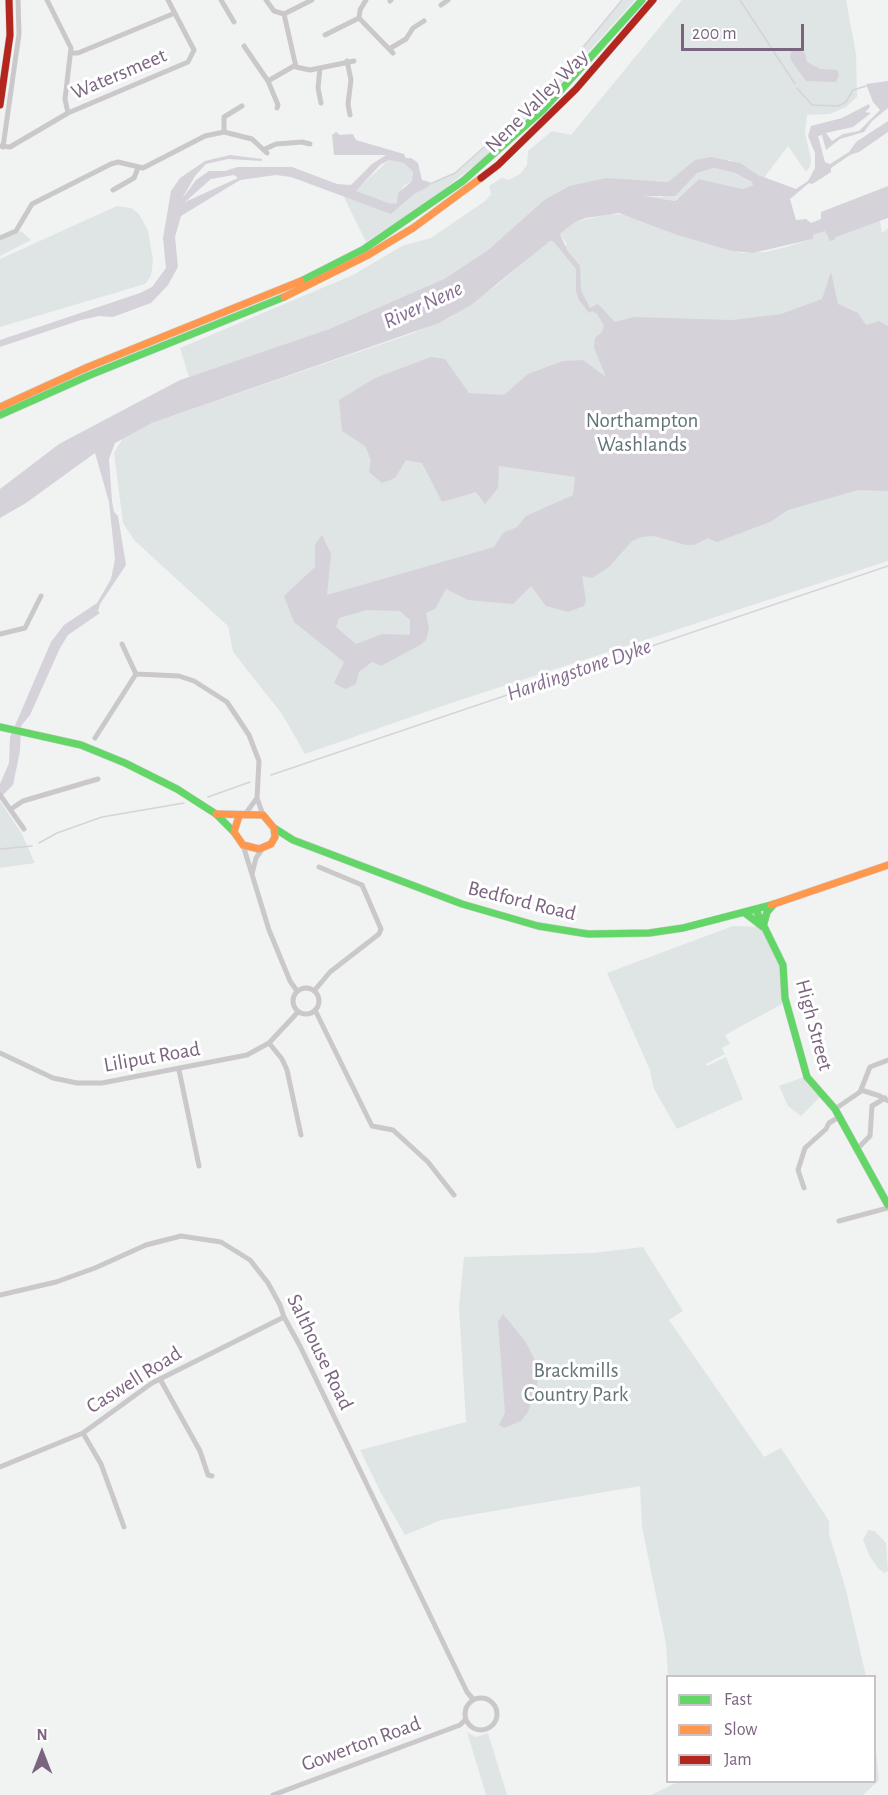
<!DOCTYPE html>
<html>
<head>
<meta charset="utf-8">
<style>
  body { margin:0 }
  #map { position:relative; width:888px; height:1795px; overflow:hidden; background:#f1f3f2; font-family:"Alegreya Sans",sans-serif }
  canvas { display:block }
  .legend { position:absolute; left:666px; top:1675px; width:210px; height:108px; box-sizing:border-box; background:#fff; border:2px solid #cac1cc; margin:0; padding:8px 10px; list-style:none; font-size:18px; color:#7b6480 }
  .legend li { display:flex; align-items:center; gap:12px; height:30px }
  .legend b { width:30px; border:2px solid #cac1cc }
  .north { position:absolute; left:12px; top:1723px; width:60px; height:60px; -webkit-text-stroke:4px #fff; paint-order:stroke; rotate:0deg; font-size:16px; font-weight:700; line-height:24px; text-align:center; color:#7b6480 }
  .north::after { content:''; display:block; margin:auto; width:21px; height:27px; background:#7b6480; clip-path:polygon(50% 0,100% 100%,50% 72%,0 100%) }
  .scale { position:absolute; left:681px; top:24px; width:123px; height:27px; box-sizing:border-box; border:3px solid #7b6480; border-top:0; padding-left:8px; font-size:18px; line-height:21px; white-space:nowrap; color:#7b6480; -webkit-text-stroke:4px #fff; paint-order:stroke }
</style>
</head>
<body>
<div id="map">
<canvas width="888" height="1795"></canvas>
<ul class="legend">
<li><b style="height:8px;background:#63d668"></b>Fast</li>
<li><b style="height:8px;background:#ff974d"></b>Slow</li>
<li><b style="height:8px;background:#b3261e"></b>Jam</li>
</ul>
<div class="north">N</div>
<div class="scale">200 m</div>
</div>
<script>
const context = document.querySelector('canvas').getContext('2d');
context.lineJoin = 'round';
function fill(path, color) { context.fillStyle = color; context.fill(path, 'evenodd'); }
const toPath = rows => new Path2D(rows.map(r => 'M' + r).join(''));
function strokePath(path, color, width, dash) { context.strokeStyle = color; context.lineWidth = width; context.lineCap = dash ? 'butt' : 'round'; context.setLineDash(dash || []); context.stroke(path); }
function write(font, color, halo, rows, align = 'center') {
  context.font = font + ' "Alegreya Sans",sans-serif'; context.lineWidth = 6; context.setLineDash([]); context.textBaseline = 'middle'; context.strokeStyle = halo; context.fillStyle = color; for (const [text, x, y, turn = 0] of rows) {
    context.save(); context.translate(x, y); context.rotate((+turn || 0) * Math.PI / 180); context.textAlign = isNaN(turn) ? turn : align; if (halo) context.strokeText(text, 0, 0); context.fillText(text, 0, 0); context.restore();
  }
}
fill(toPath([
  [622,0,635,0,538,108,489,154,426,203,366,242,343,195,346,191,389,209,429,184,455,173,520,115,565,69],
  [682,0,846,0,856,54,857,97,846,107,830,114,807,115,805,133,811,159,810,166,806,172,788,146,764,178,730,160,683,170,668,182,613,180,608,178,569,186,544,200,488,250,444,279,329,329,189,377,180,348,353,275,402,246,431,238,485,201,491,194,489,186,502,178,509,180,520,174,527,165,528,151,552,131,571,135],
  [389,160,404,163,413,172,412,181,403,186,397,203,391,205,355,191],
  [714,168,735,173,752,182,753,185,743,189,699,179,674,201,643,196,662,197,697,173],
  [117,206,131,208,139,214,148,231,153,260,151,276,145,284,0,327,0,259],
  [608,214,629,215,677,235,742,253,766,252,786,247,813,239,813,235,825,231,835,237,874,222,880,221,882,233,888,228,888,561,451,703,305,754,282,714,233,652,228,626,135,541,123,523,114,453,123,438,152,423,408,335,449,318,497,285,549,241,567,245,560,234,575,222],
  [21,231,31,240,0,256,0,241],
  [0,801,22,834,35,863,0,868],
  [733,926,760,927,779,963,784,1003,725,1035,730,1044,722,1048,725,1054,706,1064,707,1066,726,1057,743,1099,677,1129,654,1089,650,1070,607,973],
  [804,1077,807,1084,820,1097,801,1116,788,1106,779,1086],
  [643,1247,683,1311,669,1320,764,1457,781,1448,829,1521,829,1534,846,1590,866,1676,668,1676,666,1644,642,1527,640,1486,441,1520,405,1535,382,1495,360,1450,466,1422,459,1307,464,1257,593,1253],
  [868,1530,875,1531,886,1543,888,1571,884,1573,879,1569,870,1557,863,1540],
  [467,1732,476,1737,488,1733,507,1795,486,1795],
  [875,1742,879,1780,863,1795,651,1795,678,1782,874,1782]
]), '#dee5e4');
fill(toPath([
  [795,48,805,53,807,62,820,69,837,70,839,75,836,82,806,81,790,59,791,50],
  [888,81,888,108,872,121,864,132,840,139,826,150,822,135,818,136,825,162,830,164,849,152,856,142,888,121,888,132,859,152,850,155,831,168,831,172,822,178,812,184,809,183,790,199,796,220,806,219,811,223,821,219,821,212,888,186,888,218,836,237,834,240,830,241,825,231,813,235,813,239,753,253,732,251,677,235,619,213,586,218,575,222,560,234,567,250,580,266,581,290,590,308,598,304,615,322,634,317,732,320,781,314,822,299,831,272,838,304,858,313,866,325,879,321,888,326,888,491,858,490,788,510,770,522,717,542,708,538,694,545,686,545,654,536,641,537,632,541,609,567,592,578,582,576,586,600,584,606,568,612,546,606,531,586,513,604,468,600,446,589,435,609,426,613,429,629,426,640,420,645,381,666,372,662,359,672,356,684,345,689,334,683,344,662,294,622,284,596,315,567,315,545,322,535,331,554,327,595,494,547,503,533,517,527,526,516,573,495,575,477,499,466,498,488,485,504,476,492,442,502,422,463,406,460,395,478,382,483,369,472,371,460,365,446,342,431,339,400,375,378,431,357,445,359,469,393,504,395,528,374,563,361,583,360,606,377,594,348,595,338,602,332,604,325,597,314,592,311,589,313,579,300,576,291,576,269,554,242,550,241,471,305,439,323,152,423,115,443,109,459,112,501,114,512,118,516,126,565,100,604,98,611,100,613,68,635,60,648,30,715,21,726,20,751,13,785,0,798,0,784,9,763,10,737,51,642,64,625,97,603,111,579,115,559,109,502,95,453,26,503,0,518,0,489,59,444,180,380,329,329,444,279,488,250,544,200,569,186,606,178,668,182,695,160,711,157,740,163,758,175,796,189,808,181,815,168,815,153,808,136,811,126,842,118,869,104,870,107,865,112,871,113,853,127,826,133,832,141,843,134,859,131,880,110,873,102,866,84],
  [714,168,735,173,752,182,753,185,743,189,699,179,675,201,644,196,675,196,697,173],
  [367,610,400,611,410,620,410,635,382,634,356,644,336,627,339,618],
  [336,132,340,135,353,134,356,140,404,154,406,158,411,158,418,163,422,180,430,182,428,187,414,194,391,214,291,177,276,175,240,180,181,216,175,237,178,267,168,285,151,303,113,317,99,316,81,320,0,347,0,340,140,293,152,287,166,268,163,238,171,191,180,178,205,161,230,155,262,159,262,161,228,159,206,164,195,176,182,199,196,180,209,171,225,171,238,167,292,167,337,184,351,185,372,164,386,155,334,155,332,135],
  [389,160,404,163,413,172,412,181,398,193,397,203,391,204,356,191,380,165],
  [234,175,238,178,185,202,211,179],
  [503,1314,525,1341,539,1368,537,1386,528,1412,521,1421,504,1428,499,1425,505,1413,498,1322]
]), '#d6d2da');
strokePath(toPath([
  [740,0,795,84],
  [797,88,812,105,838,106,846,102,853,90,866,86],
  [430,184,455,173,520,115,565,69,622,0],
  [271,775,888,566],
  [208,797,250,782],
  [39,843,57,833,102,817,184,803],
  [0,849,32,846]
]), '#d6d2da', 1.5);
const fast = toPath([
  [301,281,364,249,463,181,543,110,642,0],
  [0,415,90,375,284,297],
  [0,727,81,745,125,763,177,789,216,814,234,832],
  [274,828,293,840,462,904,538,926,588,934,649,933,683,928,771,905],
  [756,910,783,965,785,998,807,1077,835,1109,888,1205],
  [745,913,763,927,767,912,774,904]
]);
const slow = toPath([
  [284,297,368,255,413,228,481,178],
  [0,407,88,367,301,281],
  [216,814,263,815,274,828,275,837,271,844,259,849,243,845,234,832,239,816],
  [771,905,888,865]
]);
const jam = toPath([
  [0,105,10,35,9,0],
  [481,178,498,165,576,89,653,0]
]);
strokePath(fast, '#d0d0d1', 8);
strokePath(slow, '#d0d0d1', 8);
strokePath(jam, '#d0d0d1', 8);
strokePath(toPath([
  [47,0,71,48,65,99,68,113],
  [221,0,234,22],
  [266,0,274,11,284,14,312,0],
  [366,0,360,10,359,18,393,53],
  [390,1,391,0],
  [441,5,448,0],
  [284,14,296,67,310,70,354,61],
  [325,35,359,18],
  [244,46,268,81,278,105,277,108],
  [389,49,406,39,413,28,424,21],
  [71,53,78,53,175,13],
  [347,61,351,80,348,104,350,115],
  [320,68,318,88,321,103],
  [268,81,294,66],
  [224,132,224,117,242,106],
  [0,146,10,147,68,113,188,62,194,50,168,0],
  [3,147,19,34,18,0],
  [265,149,276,144,302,142,310,144],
  [113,190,134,178,138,168],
  [0,238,16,231,32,204,111,164,118,162,143,168,205,136,224,132,252,139,267,153],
  [0,634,25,628,41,596],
  [122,644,136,674],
  [95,738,136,674,179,676,194,681,227,702,249,735,259,761,257,798,263,815],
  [0,795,24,829],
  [11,809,23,801,98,779],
  [246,813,257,798],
  [243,845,269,930,290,981,297,991],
  [252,874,256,858,263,848],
  '293 1001a13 13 0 1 1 26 0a13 13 0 1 1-26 0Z',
  [314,991,330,972,379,934,381,929,362,885,319,867],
  [315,1010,372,1126,393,1130,428,1162,454,1195],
  [269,1043,282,1059,287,1070,301,1135],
  [0,1053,53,1078,77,1083,102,1083,247,1055,269,1043,298,1012],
  [179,1070,199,1166],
  [861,1090,880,1096,888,1101],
  [835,1109,860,1092,870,1067,888,1060],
  [856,1150,870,1136,872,1106,885,1098],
  [804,1188,798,1170,805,1148,826,1129,829,1123,839,1117],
  [839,1221,888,1208],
  [0,1295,56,1282,95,1268,146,1245,181,1236,221,1242,250,1260,268,1283,280,1305,284,1317,300,1346,467,1692,473,1699],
  [160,1379,200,1451,208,1475,212,1476],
  [83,1433,101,1464,124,1527],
  [0,1467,83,1433,152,1383,284,1317],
  '465 1714a16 16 0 1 1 32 0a16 16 0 1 1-32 0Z',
  [273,1795,460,1725,465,1720]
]), '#cac8cb', 5);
strokePath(fast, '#63d668', 7);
strokePath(slow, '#ff974d', 7);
strokePath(jam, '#b3261e', 7);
write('21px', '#7b6480', '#fff', [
  ["Watersmeet",119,74,-23],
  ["Nene Valley Way",537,101,-45],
  ["Bedford Road",522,901,14],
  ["High Street",814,1025,75],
  ["Liliput Road",152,1057,-10],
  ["Salthouse Road",320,1352,64],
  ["Caswell Road",134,1380,-32],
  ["Gowerton Road",361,1744,-20]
]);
write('21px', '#637478', '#fff', [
  ["Northampton",642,421],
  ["Washlands",642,445],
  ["Brackmills",576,1371],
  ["Country Park",576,1395]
]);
write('italic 22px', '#866e92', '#fff', [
  ["River Nene",423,305,-25],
  ["Hardingstone Dyke",579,670,-19]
]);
</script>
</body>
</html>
